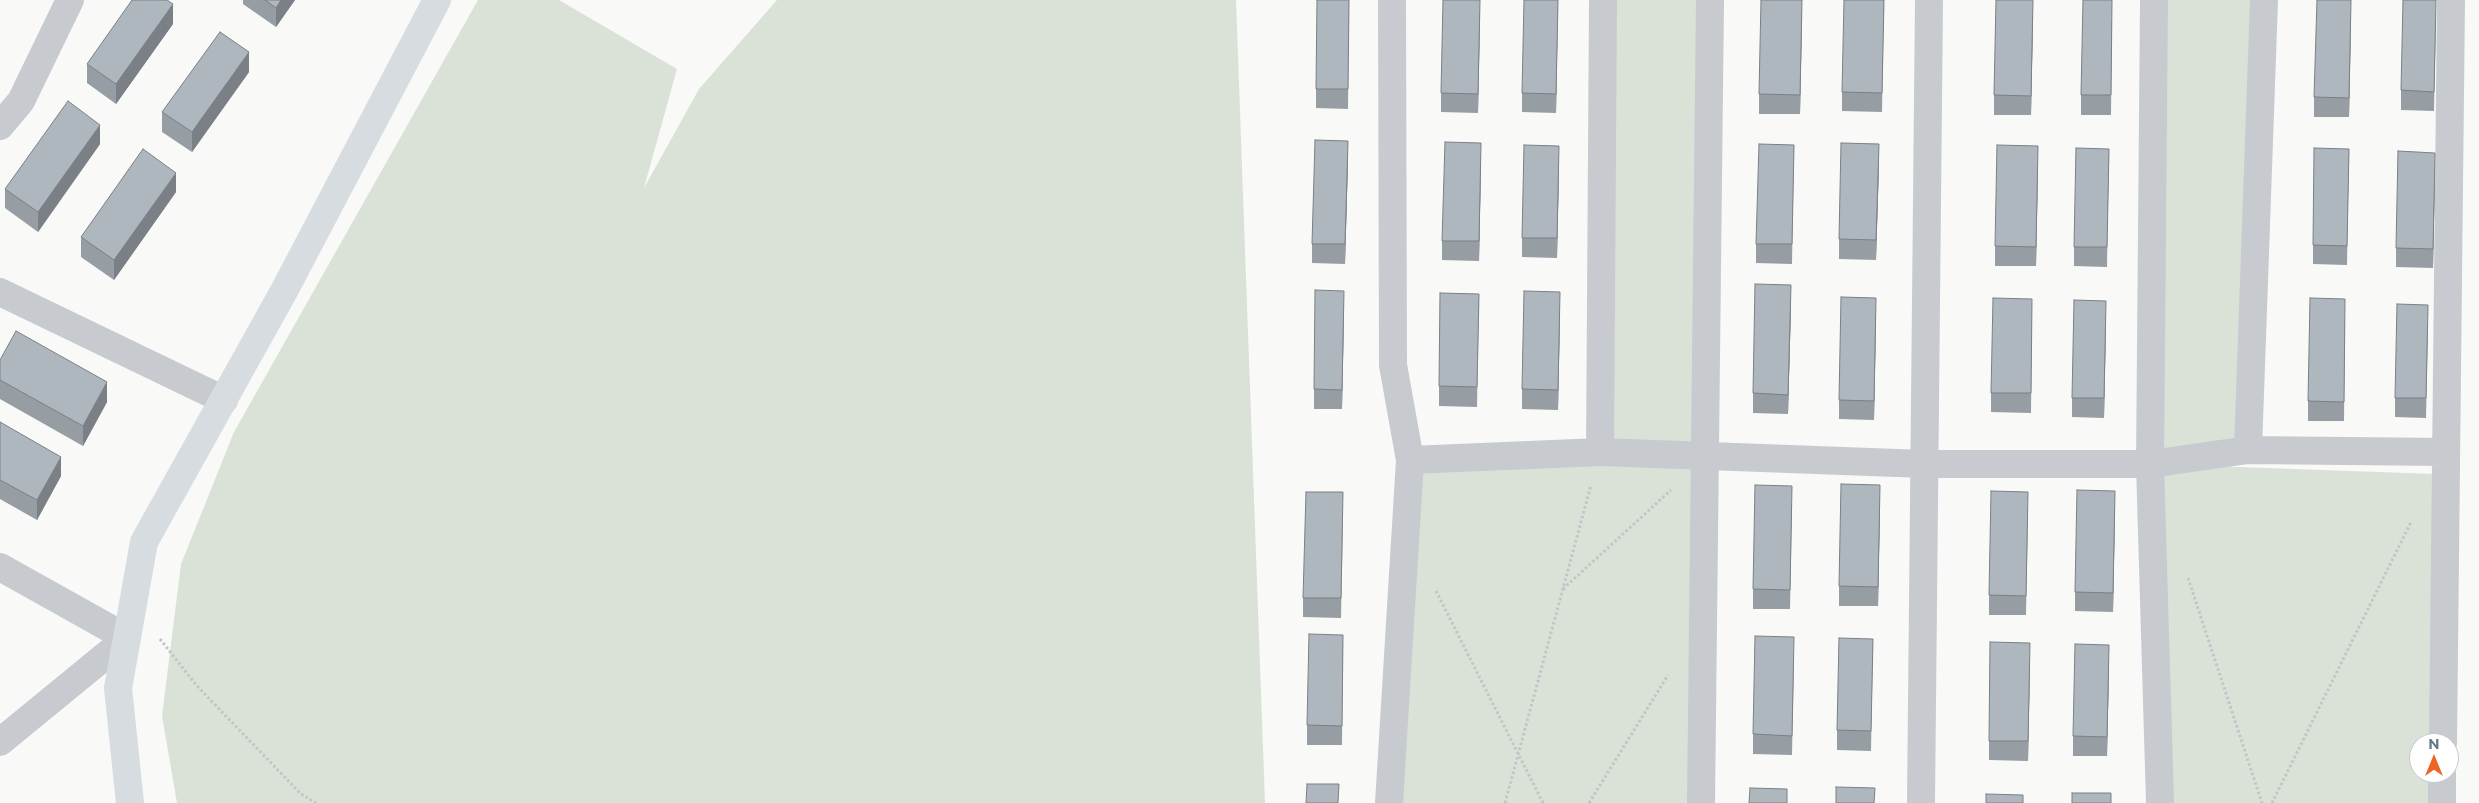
<!DOCTYPE html>
<html>
<head>
<meta charset="utf-8">
<style>
  body { margin:0 }
  #map { position:relative; width:2479px; height:803px; overflow:hidden; background:#f9f9f7; font-family:Montserrat,sans-serif }
  canvas { display:block }
  .north { position:absolute; left:2409px; top:733px; width:50px; height:50px; box-sizing:border-box; background:#fff; border:1px solid #c2c9d0; border-radius:50%; rotate:0deg; font-size:14px; font-weight:700; line-height:20px; text-align:center; color:#66778a }
  .north::after { content:''; display:block; margin:auto; width:18px; height:22px; background:#ee6422; clip-path:polygon(50% 0,100% 100%,50% 72%,0 100%) }
</style>
</head>
<body>
<div id="map">
<canvas width="2479" height="803"></canvas>
<div class="north">N</div>
</div>
<script>
const context = document.querySelector('canvas').getContext('2d');
context.lineJoin = 'round';
function fill(path, color) { context.fillStyle = color; context.fill(path, 'evenodd'); }
const toPath = rows => new Path2D(rows.map(r => 'M' + r).join(''));
function strokePath(path, color, width, dash) { context.strokeStyle = color; context.lineWidth = width; context.lineCap = dash ? 'butt' : 'round'; context.setLineDash(dash || []); context.stroke(path); }
fill(toPath([
  [478,0,559,0,677,69,644,188,699,89,777,0,1236,0,1265,803,177,803,162,716,181,564,234,432],
  [1603,0,1710,0,1701,803,1389,803,1410,460,1600,452],
  [2154,0,2264,0,2248,450,2154,464,2435,474,2437,743,2419,743,2419,773,2437,773,2437,803,2160,803,2150,464]
]), '#dae2d8');
strokePath(toPath([
  [2188,578,2262,803],
  [1563,589,1671,490],
  [1436,591,1543,803],
  [160,639,197,686,301,794,316,803],
  [1505,803,1591,485],
  [1589,803,1668,675],
  [2272,803,2411,522]
]), '#c2c4c7', 3, [2.5, 2.5]);
strokePath(toPath([
  [2154,0,2150,464,2160,803],
  [0,126,21,101,70,0],
  [0,292,224,400],
  [2248,450,2264,0],
  [1600,452,1603,0],
  [1410,460,1600,452,1924,464,2150,464,2248,450,2446,452],
  [0,567,127,638,0,742],
  [2443,743,2451,0],
  [1389,803,1410,460,1393,365,1392,0],
  [1701,803,1710,0],
  [1921,803,1929,0],
  [2442,803,2442,773]
]), '#c7cacf', 28);
strokePath(toPath([
  [130,803,118,688,144,542,284,291,437,0]
]), '#d6dce0', 28);
fill(toPath([
  [243,0,295,0,276,27,243,4],
  [1349,0,1348,109,1316,108,1316,89],
  [1558,0,1556,113,1522,112,1522,93],
  [1884,0,1882,112,1842,111,1842,92],
  [1480,14,1478,113,1441,112,1441,93],
  [1802,16,1800,114,1759,114,1759,94],
  [2033,16,2031,115,1994,115,1994,95],
  [2436,17,2434,111,2401,110,2401,90],
  [2112,19,2111,115,2081,115,2081,95],
  [2351,19,2349,117,2314,117,2314,97],
  [173,24,116,104,87,83,87,64],
  [249,72,192,152,162,132,162,112],
  [100,144,38,232,5,208,5,189],
  [1794,145,1792,264,1756,263,1756,244],
  [2109,149,2107,267,2074,266,2074,247],
  [2349,149,2347,265,2313,264,2313,245],
  [1348,160,1345,264,1312,263,1312,244],
  [1481,162,1479,261,1442,260,1442,241],
  [1879,163,1876,260,1839,259,1839,239],
  [1559,165,1557,258,1522,257,1522,238],
  [2038,165,2036,266,1995,266,1995,246],
  [2435,172,2433,268,2396,267,2396,248],
  [176,192,114,280,81,257,81,237],
  [1479,294,1477,407,1439,406,1439,386],
  [1791,305,1788,414,1753,413,1753,393],
  [1344,310,1342,409,1314,409,1314,389],
  [1560,311,1558,410,1522,409,1522,389],
  [1876,317,1874,420,1839,419,1839,400],
  [2032,319,2031,413,1991,412,1991,393],
  [2345,319,2344,421,2308,421,2308,401],
  [2106,320,2104,418,2072,417,2072,398],
  [2428,324,2426,418,2395,417,2395,398],
  [0,360,107,402,83,446,0,399],
  [0,422,61,476,37,520,0,499],
  [1792,505,1790,609,1753,609,1753,589],
  [1880,505,1878,606,1839,606,1839,586],
  [2115,510,2113,612,2075,611,2075,592],
  [2028,511,2026,615,1989,615,1989,595],
  [1343,512,1341,618,1303,617,1303,598],
  [1343,635,1342,745,1307,745,1307,725],
  [1873,639,1871,751,1837,750,1837,730],
  [1794,656,1792,755,1753,754,1753,734],
  [2030,662,2028,761,1989,760,1989,741],
  [2109,665,2107,756,2073,756,2073,736]
]), '#969da3');
fill(toPath([
  [281,0,295,0,276,27,276,8],
  [1480,0,1480,14,1478,113,1478,94],
  [1558,0,1558,10,1556,113,1556,94],
  [1802,0,1802,16,1800,114,1800,95],
  [2033,0,2033,16,2031,115,2031,96],
  [2351,0,2351,19,2349,117,2349,98],
  [173,4,173,24,116,104,116,84],
  [249,52,249,72,192,152,192,132],
  [100,125,100,144,38,232,38,212],
  [1348,141,1348,160,1345,264,1345,244],
  [1481,143,1481,162,1479,261,1479,241],
  [1879,144,1879,163,1876,260,1876,240],
  [1559,146,1559,165,1557,258,1557,238],
  [2038,146,2038,165,2036,266,2036,247],
  [2435,153,2435,172,2433,268,2433,249],
  [176,173,176,192,114,280,114,260],
  [1791,285,1791,305,1788,414,1788,395],
  [1344,291,1344,310,1342,409,1342,390],
  [1560,292,1560,311,1558,410,1558,390],
  [1876,298,1876,317,1874,420,1874,401],
  [2106,301,2106,320,2104,418,2104,398],
  [107,382,107,402,83,446,83,426],
  [61,457,61,476,37,520,37,500],
  [1880,485,1880,505,1878,606,1878,587],
  [2115,491,2115,510,2113,612,2113,593],
  [2030,643,2030,662,2028,761,2028,741],
  [2109,645,2109,665,2107,756,2107,737]
]), '#7a8085');
const building = toPath([
  [132,0,167,0,173,4,116,84,87,64,132,0],
  [265,0,281,0,276,8,265,0],
  [1317,0,1349,0,1348,89,1316,89,1317,0],
  [1443,0,1480,0,1478,94,1441,93,1443,0],
  [1524,0,1558,0,1556,94,1522,93,1524,0],
  [1761,0,1802,0,1800,95,1759,94,1761,0],
  [1844,0,1884,0,1882,93,1842,92,1844,0],
  [1996,0,2033,0,2031,96,1994,95,1996,0],
  [2083,0,2112,0,2111,95,2081,95,2083,0],
  [2317,0,2351,0,2349,98,2314,97,2317,0],
  [2403,0,2436,0,2434,92,2401,90,2403,0],
  [220,32,249,52,192,132,162,112,220,32],
  [68,101,100,125,38,212,5,189,68,101],
  [1315,140,1348,141,1345,244,1312,244,1315,140],
  [1445,142,1481,143,1479,241,1442,241,1445,142],
  [1841,143,1879,144,1876,240,1839,239,1841,143],
  [1759,144,1794,145,1792,244,1756,244,1759,144],
  [1524,145,1559,146,1557,238,1522,238,1524,145],
  [1997,145,2038,146,2036,247,1995,246,1997,145],
  [2076,148,2109,149,2107,247,2074,247,2076,148],
  [2314,148,2349,149,2347,246,2313,245,2314,148],
  [143,149,176,173,114,260,81,237,143,149],
  [2398,151,2435,153,2433,249,2396,248,2398,151],
  [1755,284,1791,285,1788,395,1753,393,1755,284],
  [1315,290,1344,291,1342,390,1314,389,1315,290],
  [1524,291,1560,292,1558,390,1522,389,1524,291],
  [1440,293,1479,294,1477,387,1439,386,1440,293],
  [1841,297,1876,298,1874,401,1839,400,1841,297],
  [1993,298,2032,299,2031,393,1991,393,1993,298],
  [2310,298,2345,299,2344,402,2308,401,2310,298],
  [2074,300,2106,301,2104,398,2072,398,2074,300],
  [2397,304,2428,305,2426,398,2395,398,2397,304],
  [16,331,107,382,83,426,0,380,0,360,16,331],
  [0,422,61,457,37,500,0,480,0,422],
  [1841,484,1880,485,1878,587,1839,586,1841,484],
  [1755,485,1792,486,1790,590,1753,589,1755,485],
  [2077,490,2115,491,2113,593,2075,592,2077,490],
  [1991,491,2028,492,2026,596,1989,595,1991,491],
  [1306,492,1343,492,1341,598,1303,598,1306,492],
  [1309,634,1343,635,1342,726,1307,725,1309,634],
  [1755,636,1794,637,1792,736,1753,734,1755,636],
  [1839,638,1873,639,1871,731,1837,730,1839,638],
  [1990,642,2030,643,2028,741,1989,741,1990,642],
  [2075,644,2109,645,2107,737,2073,736,2075,644],
  [1307,784,1339,784,1338,803,1306,803,1307,784],
  [1836,787,1875,788,1874,803,1836,803,1836,787],
  [1750,788,1787,789,1787,803,1749,803,1750,788],
  [2072,793,2111,793,2111,803,2072,803,2072,793],
  [1986,794,2023,795,2023,803,1986,803,1986,794]
]);
fill(building, '#afb7be');
strokePath(building, '#7a8085', 1);
</script>
</body>
</html>
